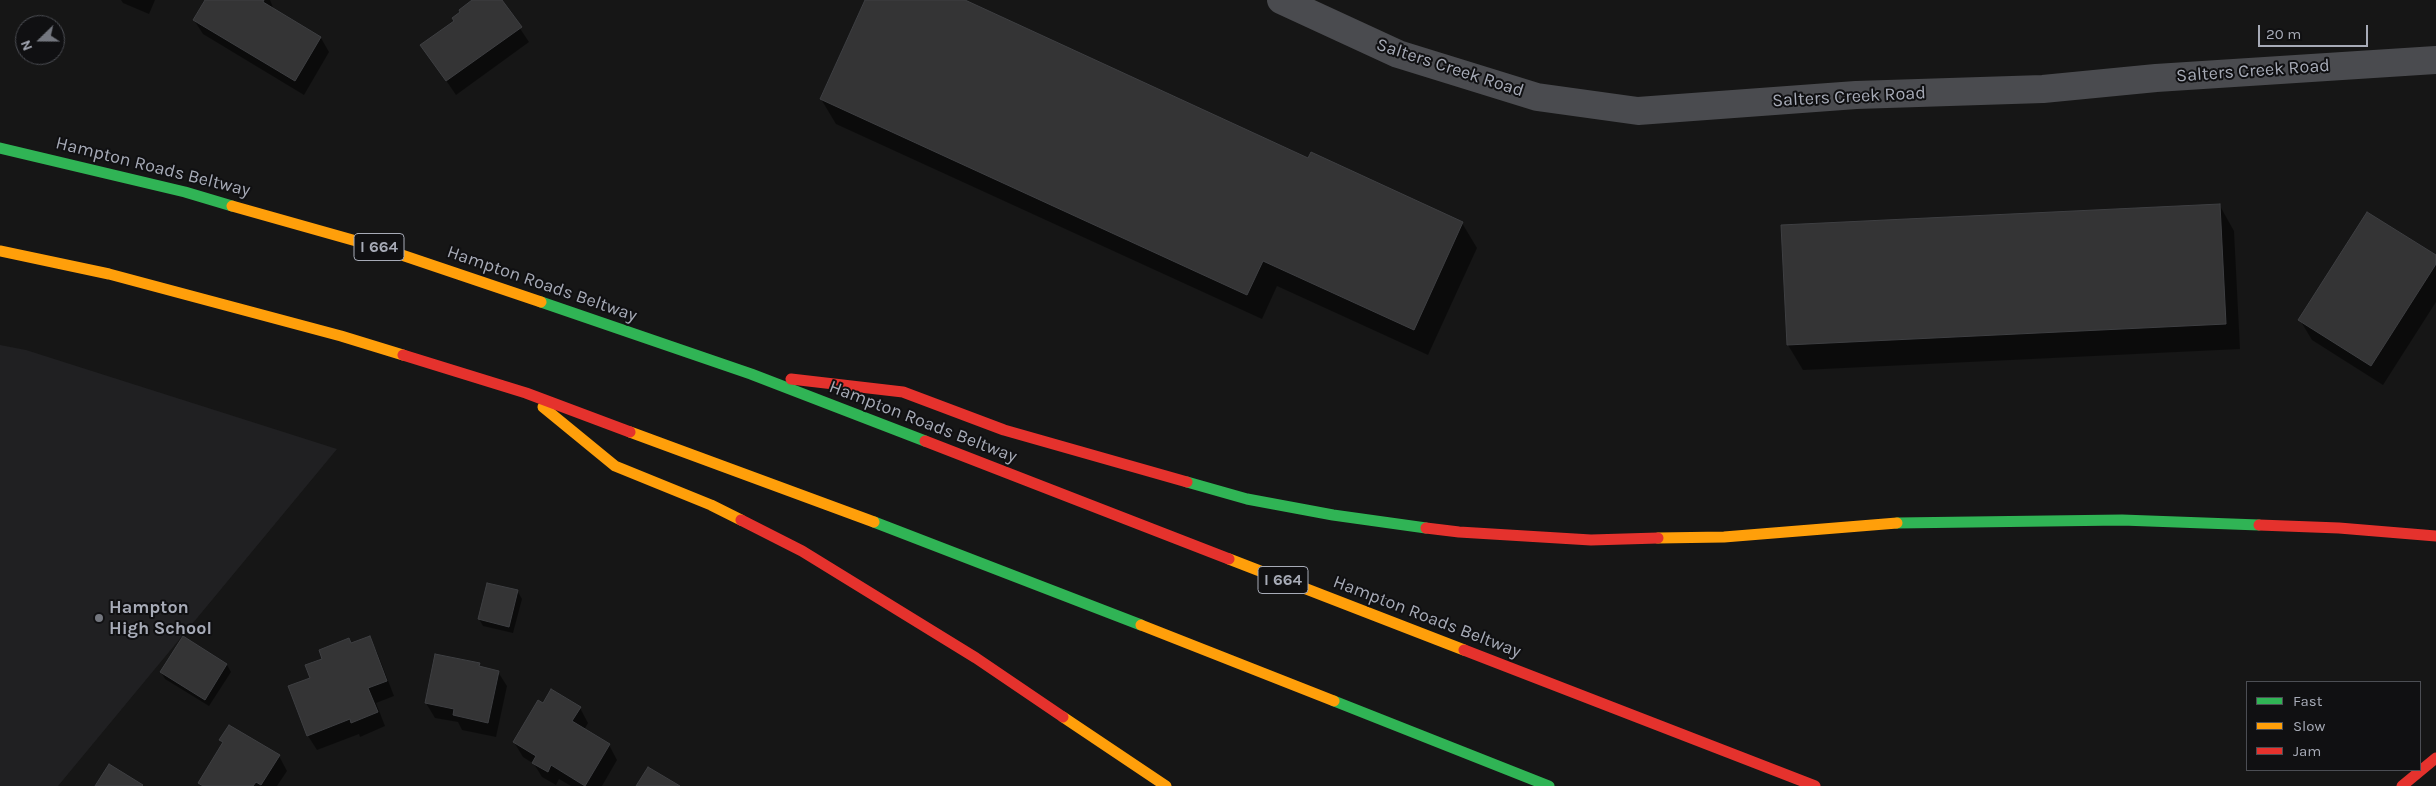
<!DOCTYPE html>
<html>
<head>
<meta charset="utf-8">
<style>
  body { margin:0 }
  #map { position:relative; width:2436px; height:786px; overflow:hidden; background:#161616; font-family:Karla,sans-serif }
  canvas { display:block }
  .legend { position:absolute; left:2246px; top:681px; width:175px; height:90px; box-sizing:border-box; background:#101012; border:1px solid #4c4e54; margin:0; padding:6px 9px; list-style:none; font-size:15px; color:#a7abb7 }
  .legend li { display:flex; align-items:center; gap:10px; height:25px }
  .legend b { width:25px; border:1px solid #4c4e54 }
  .north { position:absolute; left:15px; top:15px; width:50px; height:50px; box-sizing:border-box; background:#101012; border:1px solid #4c4e54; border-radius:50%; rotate:248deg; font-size:14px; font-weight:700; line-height:20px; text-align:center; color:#a7abb7 }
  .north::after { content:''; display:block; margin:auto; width:18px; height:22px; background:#74777f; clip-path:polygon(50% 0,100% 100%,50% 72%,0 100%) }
  .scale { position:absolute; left:2258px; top:25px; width:110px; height:22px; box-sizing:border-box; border:2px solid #a7abb7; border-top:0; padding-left:6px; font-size:15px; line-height:18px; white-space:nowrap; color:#a7abb7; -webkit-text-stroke:4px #101012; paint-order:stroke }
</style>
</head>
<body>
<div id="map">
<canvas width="2436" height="786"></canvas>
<ul class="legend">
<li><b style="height:6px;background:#30b455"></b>Fast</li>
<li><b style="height:6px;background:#ff9f0a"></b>Slow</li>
<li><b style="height:6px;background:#e5322d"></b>Jam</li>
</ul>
<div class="north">N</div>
<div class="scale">20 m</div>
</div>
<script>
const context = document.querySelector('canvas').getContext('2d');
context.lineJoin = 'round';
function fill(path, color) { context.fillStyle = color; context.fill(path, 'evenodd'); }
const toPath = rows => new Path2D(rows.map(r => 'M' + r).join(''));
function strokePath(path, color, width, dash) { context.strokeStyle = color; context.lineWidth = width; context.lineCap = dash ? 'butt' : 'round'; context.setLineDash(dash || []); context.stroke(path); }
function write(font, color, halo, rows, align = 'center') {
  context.font = font + ' Karla,sans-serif'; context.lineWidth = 4; context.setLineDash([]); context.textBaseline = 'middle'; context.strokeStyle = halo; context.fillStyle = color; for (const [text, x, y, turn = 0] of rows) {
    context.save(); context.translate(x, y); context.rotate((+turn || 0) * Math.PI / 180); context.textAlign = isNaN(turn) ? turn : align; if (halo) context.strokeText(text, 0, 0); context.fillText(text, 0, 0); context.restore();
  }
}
fill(toPath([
  [0,345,26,350,337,449,58,786,0,786]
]), '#202022');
fill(toPath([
  [121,0,155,0,149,14,123,3],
  [206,0,270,0,274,10,321,38,329,52,304,95,203,34,194,20],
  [475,0,501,0,529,42,456,95,422,45,455,21],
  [867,0,962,0,1309,159,1462,223,1477,248,1428,355,1277,286,1262,319,836,124,821,99],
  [2220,206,2234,231,2240,349,1803,370,1788,345,1783,226],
  [2436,257,2436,302,2383,385,2312,340,2300,320],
  [518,592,522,599,513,633,483,626,479,619],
  [183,637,227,665,231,672,209,706,165,679,161,672],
  [369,638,377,652,394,696,376,703,385,726,360,737,359,734,317,750,308,736,289,687,312,678,324,659],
  [479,664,481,668,498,672,507,686,496,737,462,730,458,722,435,718,426,703],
  [543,705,580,708,588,723,584,730,609,745,617,760,602,786,571,786,559,779,556,785,542,777,534,764,523,757,514,742],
  [221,740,279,756,287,771,277,786,202,786,200,783,223,744]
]), '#0007');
const building = toPath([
  [205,0,264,0,263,2,321,37,295,81,193,20,205,0],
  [472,0,502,0,522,27,446,81,420,45,454,21,452,18,460,12,459,10,472,0],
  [865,0,965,0,1308,158,1311,152,1463,222,1414,330,1263,261,1247,295,820,99,865,0],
  [2220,204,2226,324,1787,345,1781,225,2220,204],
  [2367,212,2436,255,2436,264,2371,366,2298,320,2367,212],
  [487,583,518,590,509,627,478,619,487,583],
  [183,636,227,664,205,700,160,672,183,636],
  [370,636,387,681,368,688,378,712,351,723,350,719,307,736,288,686,310,678,305,665,322,659,319,650,349,638,351,643,370,636],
  [435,654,480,663,479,666,499,671,488,723,453,715,454,709,425,703,435,654],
  [551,689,581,707,572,721,610,744,585,786,551,765,548,772,532,763,536,756,513,742,538,700,543,703,551,689],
  [229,725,280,755,261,785,256,782,253,786,203,786,198,783,223,742,219,740,229,725],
  [109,764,143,785,142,786,95,786,109,764],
  [648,767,680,786,636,786,648,767]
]);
fill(building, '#343435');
strokePath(building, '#3e3f42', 1);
strokePath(toPath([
  [1281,0,1398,54,1537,97,1638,111,1856,95,2043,89,2156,78,2436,60]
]), '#4a4b4f', 28);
strokePath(toPath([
  [0,148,185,192,232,206],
  [541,302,751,374,925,441],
  [1187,482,1247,499,1333,515,1426,528],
  [874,522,1141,625],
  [1897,523,2122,520,2259,525],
  [1334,701,1549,786]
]), '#30b455', 11);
strokePath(toPath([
  [232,206,381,248,541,302],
  [0,251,109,274,341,336,403,355],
  [543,407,615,466,711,505,741,520],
  [630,432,874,522],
  [1658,538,1724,537,1897,523],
  [1229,559,1464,650],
  [1141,625,1334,701],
  [1063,717,1166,786]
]), '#ff9f0a', 11);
strokePath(toPath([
  [403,355,526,393,630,432],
  [791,379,903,392,1004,430,1187,482],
  [925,441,1229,559],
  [741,520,802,551,976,658,1063,717],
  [2259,525,2339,528,2436,536],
  [1426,528,1459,532,1591,540,1658,538],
  [1464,650,1815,786],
  [2402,786,2436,758]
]), '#e5322d', 11);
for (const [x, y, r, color] of [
  [99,618,5,"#74777f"]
]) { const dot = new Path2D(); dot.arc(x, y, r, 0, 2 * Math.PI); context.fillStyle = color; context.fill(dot); strokePath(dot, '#101012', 2); }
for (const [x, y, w] of [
  [379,247,50],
  [1283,580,50]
]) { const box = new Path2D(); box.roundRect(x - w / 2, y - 13.5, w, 27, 4); context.fillStyle = '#101012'; context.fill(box); strokePath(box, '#a7abb7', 1); }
write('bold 16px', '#a7abb7', null, [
  ["I 664",379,247],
  ["I 664",1283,580]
]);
write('18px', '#a7abb7', '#101012', [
  ["Salters Creek Road",1450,68,18],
  ["Salters Creek Road",2253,71,-4],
  ["Salters Creek Road",1849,97,-3],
  ["Hampton Roads Beltway",153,167,14],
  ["Hampton Roads Beltway",542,284,19],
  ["Hampton Roads Beltway",923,422,21],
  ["Hampton Roads Beltway",1427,617,21]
]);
write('bold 18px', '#a7abb7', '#101012', [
  ["Hampton",109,608],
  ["High School",109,629]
], 'left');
</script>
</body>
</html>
